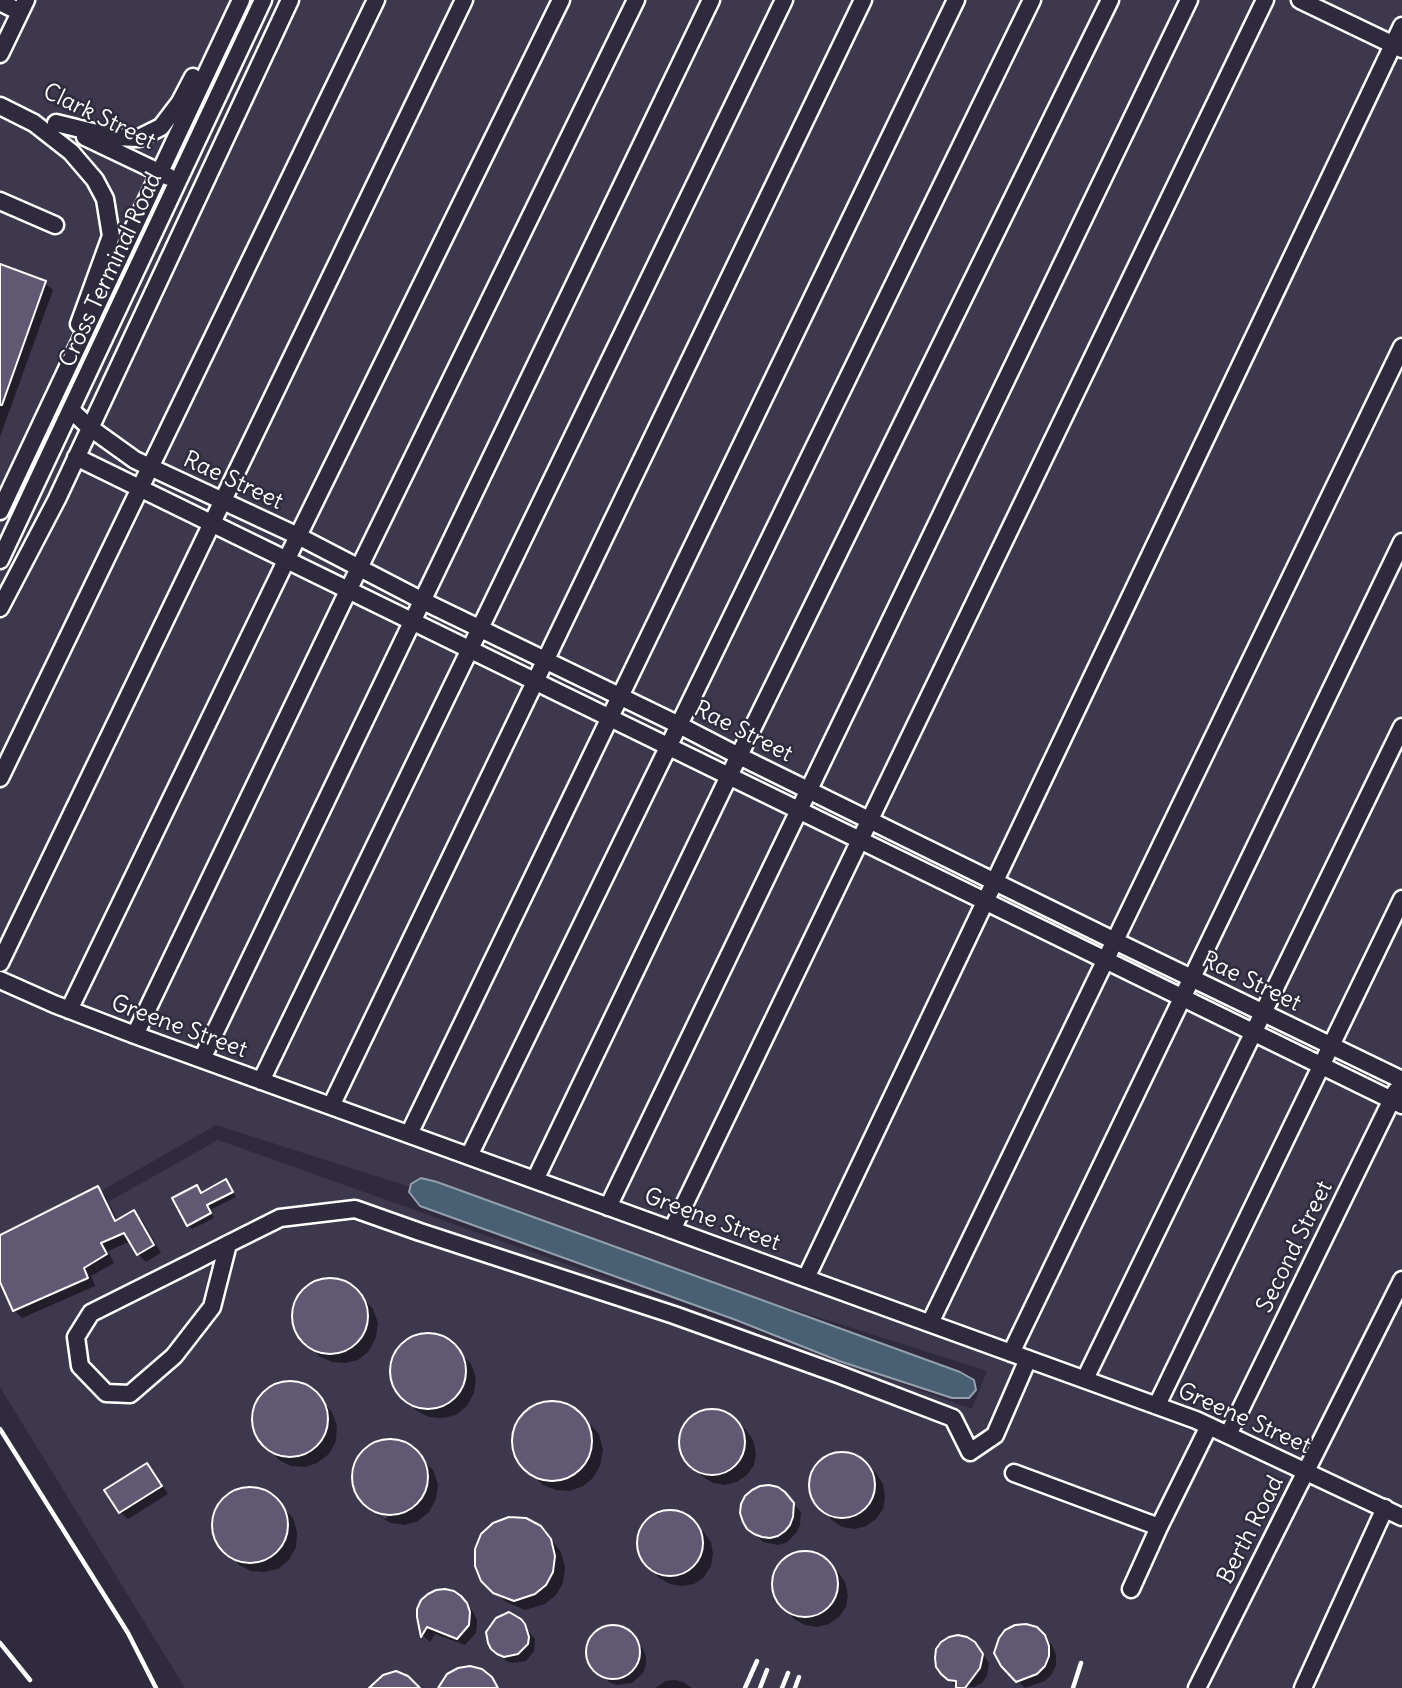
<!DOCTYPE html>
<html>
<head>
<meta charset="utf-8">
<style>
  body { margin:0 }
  canvas { display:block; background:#2f2a3d }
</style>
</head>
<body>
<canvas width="1402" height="1688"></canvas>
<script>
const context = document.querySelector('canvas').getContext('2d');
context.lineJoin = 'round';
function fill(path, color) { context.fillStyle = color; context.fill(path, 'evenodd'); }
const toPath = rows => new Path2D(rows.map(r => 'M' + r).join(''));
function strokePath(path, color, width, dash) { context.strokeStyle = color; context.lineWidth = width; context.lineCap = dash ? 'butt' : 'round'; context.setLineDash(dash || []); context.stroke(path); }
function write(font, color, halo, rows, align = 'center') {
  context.font = font + ' Delius,sans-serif'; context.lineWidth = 5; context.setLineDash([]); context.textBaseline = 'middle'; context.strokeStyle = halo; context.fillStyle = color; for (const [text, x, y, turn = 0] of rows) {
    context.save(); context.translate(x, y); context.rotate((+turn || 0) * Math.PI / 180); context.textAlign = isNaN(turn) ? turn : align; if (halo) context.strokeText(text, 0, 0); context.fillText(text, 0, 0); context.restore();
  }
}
fill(toPath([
  [0,0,1402,0,1402,1688,185,1688,0,1387,0,1263,218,1140,972,1409,987,1371,216,1125,0,1249]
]), '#3e384e');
const water = toPath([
  [421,1178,437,1182,960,1372,974,1380,976,1390,969,1398,952,1398,839,1361,736,1320,420,1206,409,1192,411,1184,421,1178]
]);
fill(water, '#496074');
strokePath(water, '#92a0ac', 2);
fill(toPath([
  [0,266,45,283,53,290,0,437],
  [226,1181,236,1197,210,1210,214,1218,192,1229,188,1225,197,1187,202,1194],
  [97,1188,105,1196,118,1221,134,1212,142,1220,161,1253,146,1262,138,1254,131,1241,108,1251,114,1263,91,1276,95,1286,22,1318,14,1310,0,1278,0,1237],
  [324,1280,338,1280,351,1286,373,1309,378,1323,376,1337,369,1351,358,1360,345,1363,332,1362,319,1356,299,1334,294,1321,295,1308,300,1295,310,1285],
  [422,1335,436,1335,449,1341,471,1364,476,1378,474,1393,467,1406,456,1415,443,1418,429,1417,417,1411,397,1389,392,1377,393,1363,398,1350,409,1340],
  [284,1383,298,1384,311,1390,332,1412,337,1426,336,1441,329,1454,317,1463,305,1467,291,1466,279,1460,259,1438,254,1425,254,1412,260,1399,270,1389],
  [547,1402,563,1403,577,1410,599,1434,603,1450,600,1466,593,1478,583,1486,570,1491,556,1490,543,1485,520,1463,514,1449,514,1433,520,1418,532,1407],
  [712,1409,724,1412,735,1419,746,1430,753,1440,756,1453,754,1465,747,1475,737,1482,725,1485,713,1483,702,1476,683,1455,680,1443,682,1430,689,1420,699,1412],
  [384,1441,398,1442,411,1448,433,1470,438,1484,436,1499,429,1512,418,1521,405,1525,391,1523,375,1514,386,1519,388,1516,368,1506,359,1496,354,1483,354,1470,360,1456,370,1446],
  [841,1453,854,1455,864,1462,876,1473,883,1484,885,1496,883,1509,876,1519,866,1526,855,1529,842,1527,832,1520,813,1499,810,1486,812,1474,819,1463,829,1456],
  [147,1465,154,1473,168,1494,128,1519,120,1512],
  [244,1489,258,1489,271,1495,293,1518,297,1532,296,1547,289,1560,278,1569,264,1572,251,1571,239,1565,219,1543,214,1531,214,1517,220,1504,230,1494],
  [792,1502,801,1512,800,1525,797,1532,786,1543,778,1545,763,1542,749,1528],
  [669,1511,681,1513,692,1520,703,1531,711,1542,713,1554,711,1566,704,1577,694,1584,682,1586,670,1584,659,1578,640,1556,638,1544,639,1532,646,1521,657,1513],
  [551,1539,561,1552,565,1567,563,1583,556,1595,545,1604,525,1610,506,1602,483,1580],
  [804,1551,816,1554,827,1561,838,1572,845,1582,848,1595,846,1607,839,1617,829,1624,817,1627,805,1625,794,1619,775,1597,773,1585,774,1572,781,1562,791,1554],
  [460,1597,474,1613,477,1621,476,1633,465,1645,435,1634,430,1642,423,1636,418,1617],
  [520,1621,535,1639,534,1651,526,1661,512,1663,506,1661,493,1648],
  [614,1627,622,1629,630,1634,643,1649,646,1657,646,1665,643,1673,632,1683,616,1685,609,1682,594,1668,590,1662,588,1653,588,1645,592,1637,598,1631,606,1628],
  [1036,1629,1052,1645,1056,1655,1056,1665,1052,1674,1045,1681,1025,1688,1002,1665],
  [974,1643,982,1651,989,1663,987,1676,982,1683,974,1687,957,1687,942,1673],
  [675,1680,683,1682,692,1688,655,1688,666,1681]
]), '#0007');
const building = toPath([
  [0,264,46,281,2,405,0,405,0,264],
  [226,1179,233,1192,207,1205,211,1213,187,1226,172,1198,197,1185,201,1193,226,1179],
  [98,1186,115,1221,134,1210,154,1245,137,1255,124,1233,101,1243,107,1254,84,1268,88,1278,13,1311,0,1282,0,1235,98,1186],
  '292 1316a38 38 0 1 1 76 0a38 38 0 1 1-76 0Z',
  '390 1371a38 38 0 1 1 76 0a38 38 0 1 1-76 0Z',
  '252 1419a38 38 0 1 1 76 0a38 38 0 1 1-76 0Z',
  '512 1441a40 40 0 1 1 80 0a40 40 0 1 1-80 0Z',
  '679 1442a33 33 0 1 1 66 0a33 33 0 1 1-66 0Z',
  '352 1477a38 38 0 1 1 76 0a38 38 0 1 1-76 0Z',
  '809 1485a33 33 0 1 1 66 0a33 33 0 1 1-66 0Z',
  [147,1463,162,1486,119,1513,104,1490,147,1463],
  [769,1485,778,1487,785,1492,794,1503,793,1517,790,1525,785,1531,778,1536,770,1538,762,1537,754,1534,747,1529,743,1522,740,1513,741,1504,745,1496,752,1490,760,1486,769,1485],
  '212 1525a38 38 0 1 1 76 0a38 38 0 1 1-76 0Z',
  '637 1543a33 33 0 1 1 66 0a33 33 0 1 1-66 0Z',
  [509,1517,526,1518,541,1526,551,1539,555,1556,553,1572,546,1585,535,1594,514,1601,493,1593,481,1581,475,1566,475,1549,481,1534,493,1523,509,1517],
  '772 1584a33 33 0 1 1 66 0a33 33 0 1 1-66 0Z',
  [445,1589,454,1591,461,1596,467,1603,470,1612,469,1625,457,1639,427,1627,421,1637,417,1617,417,1609,421,1600,428,1594,436,1590,445,1589],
  [509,1612,521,1619,525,1624,529,1637,528,1644,518,1654,504,1657,497,1654,491,1649,488,1643,486,1632,496,1618,509,1612],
  [1026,1624,1037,1627,1045,1635,1049,1646,1049,1656,1045,1666,1037,1674,1016,1682,1001,1666,994,1653,999,1638,1005,1630,1015,1625,1026,1624],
  '586 1652a27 27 0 1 1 54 0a27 27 0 1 1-54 0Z',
  [958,1635,967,1637,975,1642,983,1654,980,1668,965,1688,956,1688,956,1681,948,1680,941,1674,936,1667,935,1658,936,1649,941,1642,949,1637,958,1635],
  [470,1666,482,1669,492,1677,498,1688,438,1688,447,1674,458,1668,470,1666],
  [396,1671,408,1676,420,1688,369,1688,383,1675,396,1671]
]);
fill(building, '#615874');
strokePath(building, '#fff', 2);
const minor = toPath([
  [1300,0,1402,49],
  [0,2,20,12],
  [0,54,26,0],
  [0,106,34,123,71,152,95,180,105,199,111,236,79,324],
  [56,123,113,137,139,138,161,127,180,102,193,77],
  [85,137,169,177],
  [0,201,55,225],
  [71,410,89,427,135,460,150,467,298,536,423,601,679,725,739,756,1115,941,1402,1080],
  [76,457,1402,1105],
  [0,511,241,0],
  [0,560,263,0],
  [0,608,57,499,290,0],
  [0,778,376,0],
  [0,963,464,0],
  [0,980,54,1004,135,1035,1196,1420,1402,1517],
  [69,1010,298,536,561,0],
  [135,1035,359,568,636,0],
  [202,1059,711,0],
  [261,1081,784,0],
  [331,1106,863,0],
  [409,1134,956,0],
  [469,1156,1032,0],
  [535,1180,729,776,1110,0],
  [608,1207,1189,0],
  [672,1230,1265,0],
  [228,1244,212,1307,174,1356,130,1394,106,1393,80,1366,76,1337,91,1313,197,1260,228,1244,280,1218,355,1209,420,1232,674,1315,838,1374,953,1418,970,1452,995,1435,1028,1359],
  [806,1278,1402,26],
  [930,1323,1402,347],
  [1011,1353,1402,542],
  [1085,1379,1402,727],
  [1157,1405,1402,899],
  [1228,1435,1396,1091],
  [1014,1473,1159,1527],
  [1131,1589,1159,1527,1209,1426],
  [1197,1688,1402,1280],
  [1303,1688,1385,1508]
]);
strokePath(minor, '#fff', 21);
strokePath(minor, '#2f2a3d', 16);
strokePath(toPath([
  [0,1429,128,1633,156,1688],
  [0,1643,30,1680],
  [745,1688,757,1661],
  [760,1688,767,1670],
  [782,1688,788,1673],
  [795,1688,799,1677],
  [1073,1688,1081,1663]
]), '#fff', 4.5);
write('23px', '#fff', '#2f2a3d', [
  ["Clark Street",99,117,26],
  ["Cross Terminal Road",111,270,-65],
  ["Rae Street",233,481,25],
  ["Rae Street",743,732,27],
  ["Rae Street",1251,982,26],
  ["Greene Street",179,1027,20],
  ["Greene Street",712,1220,20],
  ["Second Street",1295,1247,-64],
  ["Greene Street",1244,1419,24],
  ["Berth Road",1251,1530,-63]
]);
</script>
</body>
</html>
